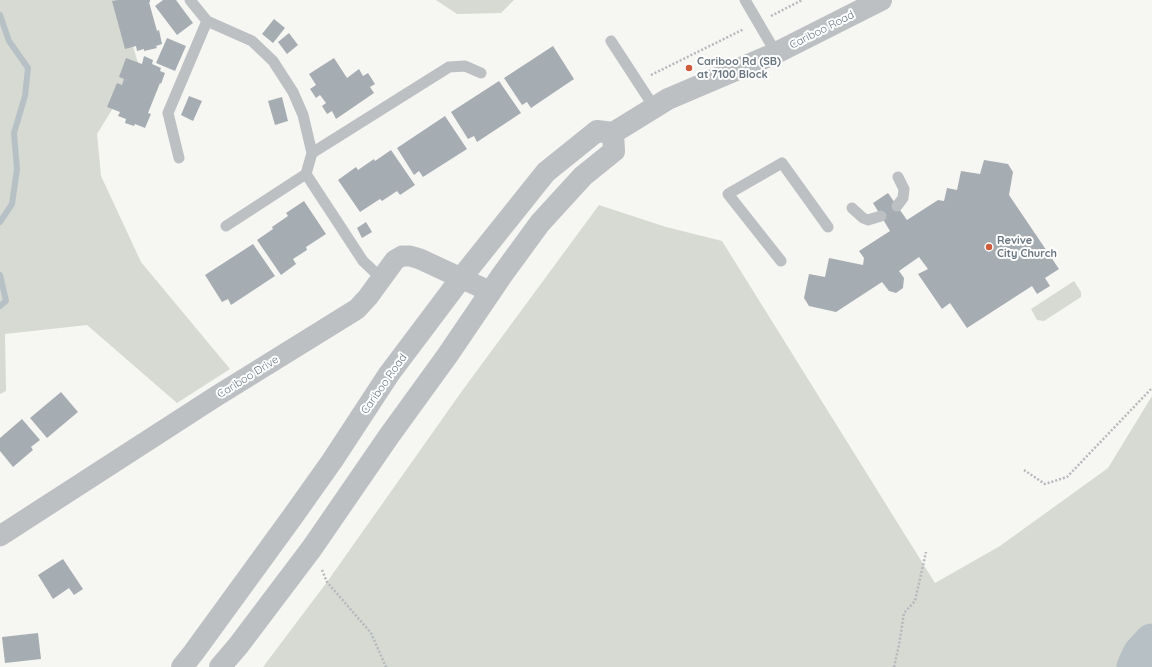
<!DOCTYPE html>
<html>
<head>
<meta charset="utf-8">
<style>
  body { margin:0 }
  canvas { display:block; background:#f6f6f3 }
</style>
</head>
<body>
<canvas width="1152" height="667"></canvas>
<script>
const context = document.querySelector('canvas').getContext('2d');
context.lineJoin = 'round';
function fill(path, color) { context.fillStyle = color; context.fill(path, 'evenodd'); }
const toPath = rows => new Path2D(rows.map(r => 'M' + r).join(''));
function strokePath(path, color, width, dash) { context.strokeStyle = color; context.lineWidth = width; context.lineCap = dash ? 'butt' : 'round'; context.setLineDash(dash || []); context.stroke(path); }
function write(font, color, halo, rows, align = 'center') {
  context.font = font + ' Quicksand,sans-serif'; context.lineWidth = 4; context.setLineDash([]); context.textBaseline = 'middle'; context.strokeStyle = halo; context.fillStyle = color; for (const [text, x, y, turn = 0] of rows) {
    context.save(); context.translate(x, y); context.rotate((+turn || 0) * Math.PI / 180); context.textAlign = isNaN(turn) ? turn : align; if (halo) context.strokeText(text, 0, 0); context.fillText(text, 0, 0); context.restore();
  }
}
fill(toPath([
  [0,0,119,0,139,66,97,134,101,176,141,262,230,369,177,403,87,325,5,334,6,391,0,394],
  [436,0,514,0,501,13,457,14],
  [599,205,666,227,722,241,935,583,1000,546,1108,468,1152,396,1152,634,1142,642,1152,660,1152,667,263,667,327,582,462,391],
  [1074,281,1081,292,1081,297,1044,321,1037,320,1031,309]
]), '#d6dad3');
strokePath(toPath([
  [0,15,9,41,28,68,25,96,14,133,17,169,12,204,0,222],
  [0,275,6,301,0,306]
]), '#b7c1c5', 6);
strokePath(toPath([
  [1135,667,1141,654,1152,642]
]), '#b7c1c5', 37);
fill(toPath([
  [118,0,150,0,150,2,149,2,157,31,159,30,162,44,156,46,157,48,144,51,144,49,137,51,136,46,125,49,112,1],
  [163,0,176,0,193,23,177,35,155,6],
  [274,19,285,28,273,43,262,34],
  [289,33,298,45,287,54,278,42],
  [167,38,186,46,175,71,156,63],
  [553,46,574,79,531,108,527,102,522,105,504,78],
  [144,56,153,60,152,64,161,68,160,71,165,73,161,84,160,83,148,113,151,114,145,128,135,124,134,126,125,123,126,119,118,116,120,112,107,107,117,83,122,85,124,79,119,77,126,58,142,64],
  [334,58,347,78,359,69,363,76,368,73,375,84,370,87,374,93,336,119,332,111,327,114,322,106,326,103,320,95,316,98,310,89,316,85,309,74],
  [499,81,521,113,477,142,474,136,468,139,451,112],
  [189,96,202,101,193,121,181,115],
  [282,97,288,121,275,125,268,101],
  [445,116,467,149,423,177,419,171,414,175,397,148],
  [391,150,415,185,400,195,397,191,382,201,380,199,360,212,338,180,356,167,358,170,374,159,375,161],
  [984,160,1008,164,1013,172,1009,195,1059,269,1045,278,1050,286,1037,294,1032,286,967,328,950,303,942,309,918,274,928,269,919,257,899,271,904,278,903,288,896,293,889,291,882,282,836,312,809,306,804,298,809,274,825,277,829,258,863,265,864,258,859,251,890,231,873,203,888,193,907,220,938,200,944,201,947,188,957,190,961,171,980,174],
  [304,201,326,234,306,247,307,250,293,259,296,264,281,275,257,240,273,229,272,227,288,216,286,213],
  [366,222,372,232,362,238,357,228],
  [253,244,275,276,231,305,228,299,222,302,205,275],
  [61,392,78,412,47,438,30,418],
  [22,419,40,440,31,447,33,450,13,467,0,451,0,438],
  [63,559,83,589,74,595,69,588,53,599,38,575],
  [38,633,41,659,5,663,2,637]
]), '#a6adb2');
strokePath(toPath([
  [771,16,802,0],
  [651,75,744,29],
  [1024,470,1045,484,1067,477,1152,388],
  [322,570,327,582,371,633,386,667],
  [894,667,899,645,904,613,915,601,926,552]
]), '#b6b9bc', 2.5, [2, 2]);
strokePath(toPath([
  [190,0,207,21],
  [745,0,776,53],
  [611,41,654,107],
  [179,158,168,113,207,21,252,41,273,61,293,92,303,115,312,153],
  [306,174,312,153,449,67,465,66,481,73],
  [897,206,903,198,904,189,898,177],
  [852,208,863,218,868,220,881,216],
  [226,226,306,174,363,261,381,278],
  [781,261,728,194,782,163,828,227]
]), '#bcc0c3', 11);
strokePath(toPath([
  [0,536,215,397,357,309,368,297,395,260,402,256,410,256,420,259,491,292]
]), '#bcc0c3', 21);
strokePath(toPath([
  [182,667,194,652,293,516,332,461,389,374,462,277,546,172,597,131,613,133,668,99,776,53,881,0],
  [220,667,238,646,312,548,389,436,447,356,502,275,540,223,583,176,614,151,613,133]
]), '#bcc0c3', 22);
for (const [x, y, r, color] of [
  [689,68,4,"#ce5b3b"],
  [989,247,4,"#ce5b3b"]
]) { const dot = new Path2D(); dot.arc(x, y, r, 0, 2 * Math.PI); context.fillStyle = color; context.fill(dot); strokePath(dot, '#fff', 1.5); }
write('11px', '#697681', '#fff', [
  ["Cariboo Road",822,30,-27],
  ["Cariboo Drive",248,377,-32],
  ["Cariboo Road",384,384,-55]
]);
write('bold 11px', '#697681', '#fff', [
  ["Cariboo Rd (SB)",697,62],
  ["at 7100 Block",697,75],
  ["Revive",997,241],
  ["City Church",997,254]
], 'left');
</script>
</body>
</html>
